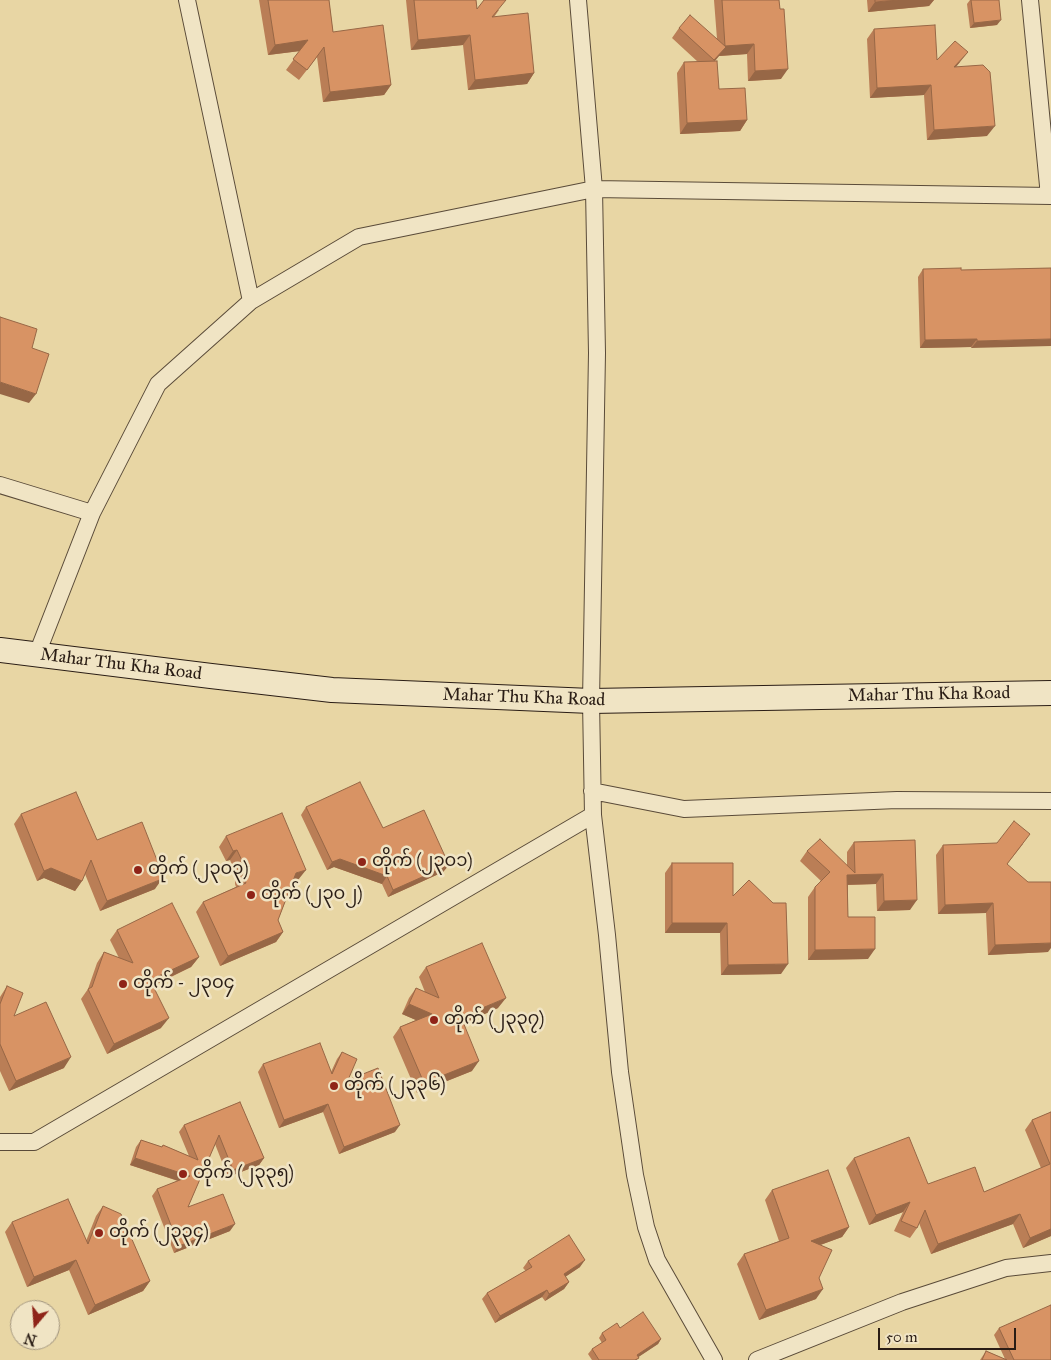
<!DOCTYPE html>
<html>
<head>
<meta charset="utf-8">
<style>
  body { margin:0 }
  #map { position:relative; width:1051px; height:1360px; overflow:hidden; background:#e8d6a4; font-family:"IM FELL Great Primer",serif }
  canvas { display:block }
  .north { position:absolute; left:10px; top:1300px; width:50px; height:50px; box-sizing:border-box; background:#f0e4c4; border:1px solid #a1947e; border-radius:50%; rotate:198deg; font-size:14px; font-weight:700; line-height:20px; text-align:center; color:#2a1d15 }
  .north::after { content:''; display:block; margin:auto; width:18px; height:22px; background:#8f2418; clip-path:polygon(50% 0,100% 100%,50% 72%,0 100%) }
  .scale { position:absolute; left:878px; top:1328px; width:138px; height:22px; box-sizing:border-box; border:2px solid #2a1d15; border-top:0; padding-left:6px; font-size:15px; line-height:18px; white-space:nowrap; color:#2a1d15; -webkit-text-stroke:4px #f0e4c4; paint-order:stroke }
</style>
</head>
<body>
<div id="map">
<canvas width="1051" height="1360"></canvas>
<div class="north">N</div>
<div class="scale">50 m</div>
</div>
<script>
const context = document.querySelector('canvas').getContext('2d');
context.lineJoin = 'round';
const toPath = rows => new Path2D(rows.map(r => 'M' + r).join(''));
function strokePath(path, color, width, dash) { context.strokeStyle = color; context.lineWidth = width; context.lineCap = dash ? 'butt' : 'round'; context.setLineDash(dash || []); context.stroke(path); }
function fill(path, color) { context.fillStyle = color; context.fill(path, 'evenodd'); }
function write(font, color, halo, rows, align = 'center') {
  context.font = font + ' "IM FELL Great Primer","Noto Sans Myanmar",serif'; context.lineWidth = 5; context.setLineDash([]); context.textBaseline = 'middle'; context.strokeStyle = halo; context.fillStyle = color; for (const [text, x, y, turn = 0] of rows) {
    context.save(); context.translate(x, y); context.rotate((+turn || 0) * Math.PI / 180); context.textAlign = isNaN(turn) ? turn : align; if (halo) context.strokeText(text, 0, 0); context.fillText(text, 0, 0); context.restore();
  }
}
const minor = toPath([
  [187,0,251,301],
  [578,0,594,189,597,353,591,701,593,815,607,935,620,1072,635,1175,646,1227,657,1260,714,1360],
  [1030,0,1049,196],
  [0,485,92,513],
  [37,654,92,513,158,384,251,301,359,237,594,189,1051,196],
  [592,791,684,809,897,800,1051,801],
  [0,1142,34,1142,593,815],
  [757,1360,902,1302,1006,1268,1051,1263]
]);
const secondary = toPath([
  [0,650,211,676,332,690,591,701,1051,693]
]);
strokePath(minor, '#5a4b39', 18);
strokePath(secondary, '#2a1d15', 26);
strokePath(minor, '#f0e4c4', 16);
strokePath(secondary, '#f0e4c4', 24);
fill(toPath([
  [259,0,329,0,333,32,391,85,384,95,323,102,317,57,299,80,286,70,300,51,268,55],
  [406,0,476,0,477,9,499,10,494,17,534,73,527,84,468,90,463,45,411,50],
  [714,0,779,0,781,79,748,81,747,54,719,56,715,61,719,89,747,120,740,131,680,134,677,73,684,62,698,62,672,38,679,28,717,39],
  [867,0,934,0,929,6,868,12],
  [970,0,999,0,997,25,970,28,967,4],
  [874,29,937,60,960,62,956,67,987,136,927,140,924,95,870,98,867,39],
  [1051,268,971,348,971,347,920,348,918,277,923,269,961,270],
  [306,807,383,828,449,865,443,872,388,897,382,884,334,867,327,870,301,815],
  [21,814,97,840,155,889,100,911,85,874,82,881,75,891,44,878,37,881,14,824],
  [226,836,298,880,293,882,278,920,283,932,276,942,220,966,196,912,203,902,236,887,235,884,235,878,237,876,230,860,226,861,219,847],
  [915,840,910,910,877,911,876,884,848,885,848,917,868,959,808,960,808,897,815,887,821,881,800,861,807,851,847,866,847,852,854,842],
  [1023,844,1007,864,1048,952,988,955,986,913,938,914,936,855,943,845],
  [672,863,733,896,781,974,721,975,720,933,665,933,665,873],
  [117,930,199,957,191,967,153,986,161,1028,107,1054,81,999,88,989,97,963,104,952,119,958,110,940],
  [426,967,498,1008,464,1023,472,1071,417,1093,393,1037,400,1027,416,1020,402,1014,409,998,416,988,425,992,419,977],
  [7,986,14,1016,64,1068,9,1091,0,1071,0,997],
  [342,1052,348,1080,395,1132,339,1154,323,1112,279,1128,258,1072,263,1064,331,1072,337,1059],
  [240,1102,264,1158,259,1165,228,1177,215,1144,188,1207,230,1231,174,1253,152,1196,157,1189,178,1181,130,1165,136,1147,141,1140,162,1147,163,1145,189,1156,179,1132,184,1125],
  [1051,1112,1051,1236,1023,1248,1013,1224,931,1254,919,1223,917,1228,910,1238,894,1231,903,1212,869,1225,846,1168,854,1158,928,1184,984,1192,1041,1168,1025,1130,1032,1120],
  [772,1190,849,1227,842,1237,820,1245,819,1278,816,1299,759,1320,737,1264,744,1254,779,1241,765,1200],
  [103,1206,150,1281,143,1291,88,1315,69,1270,27,1287,5,1232,12,1222,86,1241,96,1216],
  [528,1261,580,1267,565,1277,569,1282,564,1289,545,1301,542,1297,495,1323,482,1299,487,1293,526,1271,523,1268],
  [999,1328,1051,1360,980,1360,986,1351,1005,1359,994,1335],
  [602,1333,661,1339,658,1344,638,1357,637,1360,592,1360,588,1354,592,1349,602,1343,599,1338]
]), '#ba7e56');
fill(toPath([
  [899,0,934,0,929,6,868,12,875,2],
  [1001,20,997,25,970,28,974,23],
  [470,35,463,45,411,50,418,40],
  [308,40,300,51,268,55,275,45],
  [754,44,747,54,719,56,707,70,725,46],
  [968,52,960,62,947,77,954,67],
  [788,69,781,79,748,81,755,71],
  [534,73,527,84,468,90,475,80],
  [391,85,384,95,323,102,330,92],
  [931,85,924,95,870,98,877,88],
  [747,120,740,131,680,134,687,123],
  [995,126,987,136,927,140,934,130],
  [977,339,971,347,920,348,925,340],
  [1051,339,1051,346,971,348,977,341],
  [0,382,36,394,29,403,0,394],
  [237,850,230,860,226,861,233,851],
  [340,859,387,876,382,884,334,867,327,870,332,862],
  [449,865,443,872,388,897,393,890],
  [51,868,82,881,75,891,44,878,37,881,44,871],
  [306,870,298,880,289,883,296,873],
  [883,874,876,884,840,885,847,875],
  [162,879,155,889,100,911,107,901],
  [917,900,910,910,877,911,884,901],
  [993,903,986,913,938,914,945,905],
  [672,923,727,923,720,933,665,933],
  [283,932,276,942,220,966,228,956],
  [1051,943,1051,948,1048,952,988,955,995,945],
  [875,949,868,959,808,960,815,950],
  [199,957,191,967,143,990,150,980],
  [788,964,781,974,721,975,728,965],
  [506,998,498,1008,454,1028,461,1017],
  [409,1004,432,1014,425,1024,402,1014],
  [169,1018,161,1028,107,1054,114,1044],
  [71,1057,64,1068,9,1091,16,1081],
  [479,1061,472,1071,417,1093,424,1083],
  [328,1104,323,1112,279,1128,284,1120],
  [400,1125,395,1132,339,1154,344,1147],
  [135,1158,190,1176,185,1183,130,1165],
  [264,1158,259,1165,228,1177,233,1170],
  [910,1202,903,1212,869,1225,876,1215],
  [1020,1214,1013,1224,931,1254,938,1244],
  [235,1224,230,1231,174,1253,179,1246],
  [849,1227,842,1237,804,1251,811,1241],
  [1051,1229,1051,1236,1023,1248,1030,1238],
  [76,1260,69,1270,27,1287,34,1277],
  [585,1260,580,1267,559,1281,564,1274],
  [150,1281,143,1291,88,1315,95,1305],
  [569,1282,564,1289,545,1301,549,1294],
  [823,1289,816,1299,759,1320,766,1310],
  [547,1290,542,1297,495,1323,500,1316],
  [661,1339,658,1344,634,1360,637,1355]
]), '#976746');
const building = toPath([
  [268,0,329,0,333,32,383,25,391,85,330,92,324,47,307,70,293,59,308,40,275,45,268,0],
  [414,0,476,0,477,9,484,0,506,0,492,17,528,13,534,73,475,80,470,35,418,40,414,0],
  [722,0,779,0,780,9,784,9,788,69,755,71,754,44,725,46,722,0],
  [875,0,899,0,875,2,875,0],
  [971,0,999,0,1001,20,974,23,971,0],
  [690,15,726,47,714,60,679,28,690,15],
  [935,25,937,60,955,41,968,52,954,67,983,65,990,72,995,126,934,130,931,85,877,88,874,29,935,25],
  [717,61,719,89,745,88,747,120,687,123,684,62,717,61],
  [961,268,961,270,1051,268,1051,339,977,341,977,339,925,340,923,269,961,268],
  [0,317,37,329,32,348,49,354,36,394,0,382,0,317],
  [360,782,383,828,424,810,449,865,393,890,387,876,340,859,332,862,306,807,360,782],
  [76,792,97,840,142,822,162,873,162,879,107,901,91,860,82,881,51,868,44,871,21,814,76,792],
  [282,813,306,870,296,873,278,920,283,932,228,956,203,902,246,883,242,874,242,868,245,867,237,850,233,851,226,836,282,813],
  [1014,821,1030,834,1007,864,1028,882,1051,882,1051,943,995,945,993,903,945,905,943,845,997,843,1014,821],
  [820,839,855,873,854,842,915,840,917,900,884,901,883,874,847,875,848,917,875,917,875,949,815,950,815,887,830,872,807,851,820,839],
  [672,863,733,863,733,896,749,880,773,903,786,903,788,964,728,965,727,923,672,923,672,863],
  [172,903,199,957,150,980,169,1018,114,1044,88,989,92,987,104,952,133,963,117,930,172,903],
  [482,943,506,998,461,1017,479,1061,424,1083,400,1027,432,1014,409,1004,416,988,439,998,426,967,482,943],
  [7,986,23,993,14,1016,46,1002,71,1057,16,1081,0,1044,0,1004,7,986],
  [320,1043,332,1074,342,1052,357,1059,348,1080,378,1068,400,1125,344,1147,328,1104,284,1120,263,1064,320,1043],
  [240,1102,264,1158,233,1170,219,1135,188,1207,223,1194,235,1224,179,1246,157,1189,190,1176,135,1158,141,1140,162,1147,163,1145,198,1160,184,1125,240,1102],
  [1051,1112,1051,1229,1030,1238,1020,1214,938,1244,925,1210,917,1228,901,1221,910,1202,876,1215,854,1158,909,1137,928,1184,975,1167,984,1192,1050,1164,1032,1120,1051,1112],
  [828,1170,849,1227,811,1241,832,1250,819,1278,823,1289,766,1310,744,1254,789,1238,772,1190,828,1170],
  [68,1199,88,1244,103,1206,121,1214,150,1281,95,1305,76,1260,34,1277,12,1222,68,1199],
  [569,1235,585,1260,564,1274,569,1282,549,1294,547,1290,500,1316,487,1293,532,1267,528,1261,569,1235],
  [1051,1305,1051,1360,1014,1360,999,1328,1051,1305],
  [643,1312,661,1339,637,1355,639,1358,635,1360,599,1360,592,1349,606,1340,602,1333,617,1323,620,1328,643,1312],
  [986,1351,1007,1360,982,1360,986,1351]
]);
fill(building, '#d89364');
strokePath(building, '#976746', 1);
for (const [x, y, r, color] of [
  [362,862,5,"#8f2418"],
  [138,870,5,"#8f2418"],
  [251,895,5,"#8f2418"],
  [123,984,5,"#8f2418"],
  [434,1020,5,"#8f2418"],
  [334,1086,5,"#8f2418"],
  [183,1174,5,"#8f2418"],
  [99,1233,5,"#8f2418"]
]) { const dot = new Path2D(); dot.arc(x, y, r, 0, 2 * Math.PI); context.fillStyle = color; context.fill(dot); strokePath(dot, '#f0e4c4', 2); }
write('18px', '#2a1d15', '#f0e4c4', [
  ["Mahar Thu Kha Road",121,665,7],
  ["Mahar Thu Kha Road",929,695,-1],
  ["Mahar Thu Kha Road",524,698,2]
]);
write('18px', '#2a1d15', '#f0e4c4', [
  ["တိုက် (၂၃၀၁)",372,862],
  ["တိုက် (၂၃၀၃)",148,870],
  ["တိုက် (၂၃၀၂)",261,895],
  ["တိုက် - ၂၃၀၄",133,984],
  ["တိုက် (၂၃၃၇)",444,1020],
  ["တိုက် (၂၃၃၆)",344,1086],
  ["တိုက် (၂၃၃၅)",193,1174],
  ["တိုက် (၂၃၃၄)",109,1233]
], 'left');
</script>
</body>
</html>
